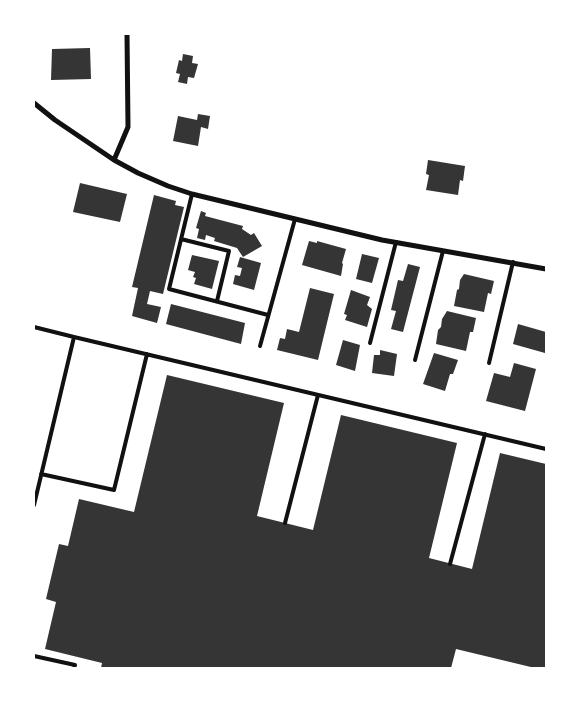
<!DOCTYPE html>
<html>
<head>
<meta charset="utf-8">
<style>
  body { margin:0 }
  #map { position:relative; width:580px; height:702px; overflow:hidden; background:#fff; font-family:"Work Sans",sans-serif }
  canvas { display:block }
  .frame { position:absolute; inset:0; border:35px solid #fff; pointer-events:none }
</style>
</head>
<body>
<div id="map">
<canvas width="580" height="702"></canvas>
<div class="frame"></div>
</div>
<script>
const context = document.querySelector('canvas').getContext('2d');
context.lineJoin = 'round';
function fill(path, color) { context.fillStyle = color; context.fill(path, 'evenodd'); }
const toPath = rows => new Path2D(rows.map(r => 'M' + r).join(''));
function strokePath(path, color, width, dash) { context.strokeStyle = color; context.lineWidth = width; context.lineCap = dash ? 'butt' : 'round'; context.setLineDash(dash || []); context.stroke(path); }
fill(toPath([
  [90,48,91,79,51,80,52,49],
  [183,54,193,56,192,63,198,64,194,78,188,77,187,84,178,82,180,74,176,73,179,60,182,61],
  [198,114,210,116,208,129,201,127,198,146,173,141,178,116,197,120],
  [428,160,465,166,463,181,460,180,458,195,426,190,429,175,426,174],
  [80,183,127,194,120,222,73,212],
  [154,195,176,201,175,205,184,207,163,294,150,291,147,304,161,307,157,323,132,316,138,288,132,287],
  [201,211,206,213,205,216,243,226,242,229,251,235,254,233,262,246,243,257,237,248,214,241,215,238,206,235,205,240,197,238,199,229,196,228],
  [309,241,317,243,317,241,346,249,342,263,343,264,341,276,302,265],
  [362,254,379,258,372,283,356,279],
  [192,255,219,261,212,289,194,284,196,278,193,277,195,272,188,270],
  [240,257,261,263,254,290,233,284,235,275,240,276,242,268,237,267],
  [408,264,420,267,403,332,391,329,396,311,391,310,398,280,403,281],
  [464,274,494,281,491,294,488,293,484,312,454,306,457,290,459,289,460,280],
  [310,288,334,294,318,360,277,350,280,338,285,339,287,329,299,332],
  [351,290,370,297,367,305,372,309,367,327,345,320,347,315,344,314],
  [171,304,245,323,241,344,166,324],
  [447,311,476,318,473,332,470,332,466,351,436,344,438,330,441,327,442,319],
  [518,324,546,332,545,353,513,344],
  [343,340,360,345,355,371,336,365],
  [380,350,397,354,394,376,372,373,374,355,380,355],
  [434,353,458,360,453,374,450,374,445,391,423,384],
  [514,363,536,369,525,411,486,401,494,373,510,377],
  [167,375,284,403,257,516,313,530,341,415,457,443,429,558,472,569,500,453,546,464,546,668,535,668,456,649,451,668,101,668,102,663,45,649,56,602,46,599,59,544,68,546,79,499,134,512]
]), '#353535');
strokePath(toPath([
  [192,194,169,289,268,315],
  [181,239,229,251,217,301],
  [34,327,74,337],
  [370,343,396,242],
  [260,346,295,219],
  [415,360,443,251],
  [489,363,513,262],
  [41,474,114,490,147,354],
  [34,505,74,337,546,449],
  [285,523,318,395],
  [450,564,485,434],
  [34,656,75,665,74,668]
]), '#111', 4);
strokePath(toPath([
  [34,103,55,120,114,160,138,173,168,186,192,194,382,240,546,269],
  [114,160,128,127,127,34]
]), '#111', 5);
</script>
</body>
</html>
